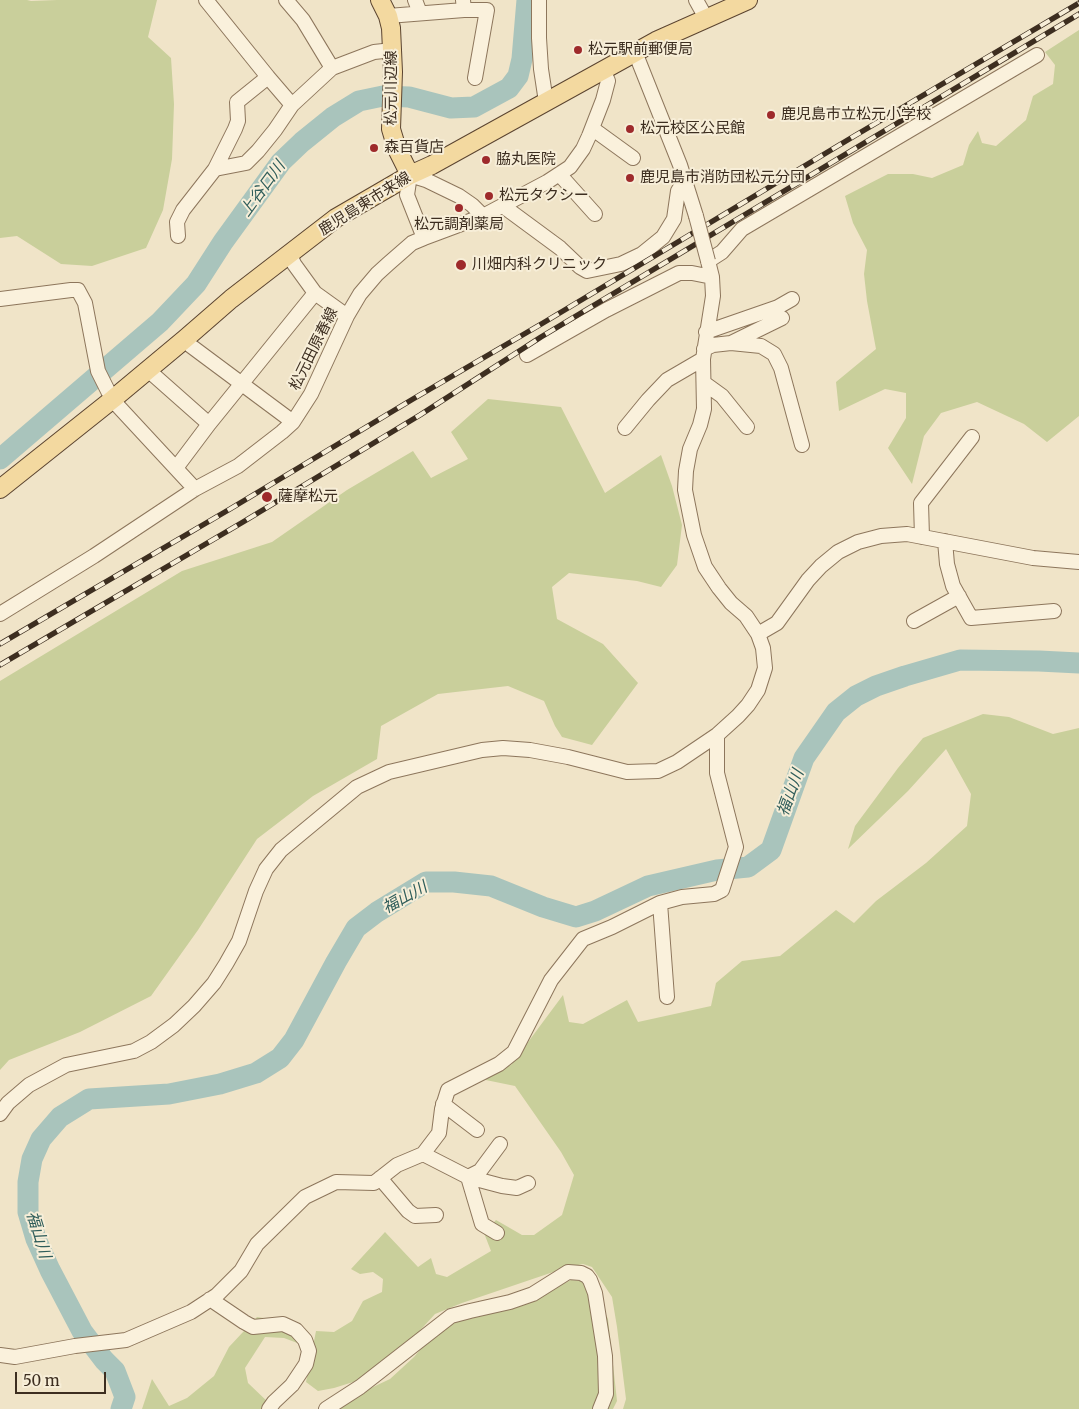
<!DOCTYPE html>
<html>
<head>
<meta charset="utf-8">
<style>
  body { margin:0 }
  #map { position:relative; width:1079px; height:1409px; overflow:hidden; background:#f0e4c8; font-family:Merriweather,serif }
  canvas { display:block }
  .scale { position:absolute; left:15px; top:1372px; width:91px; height:22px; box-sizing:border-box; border:2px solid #3d2e20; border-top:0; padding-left:6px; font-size:15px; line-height:18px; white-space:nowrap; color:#3d2e20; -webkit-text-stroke:4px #f7eed8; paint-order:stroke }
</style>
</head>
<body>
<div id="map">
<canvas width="1079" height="1409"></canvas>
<div class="scale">50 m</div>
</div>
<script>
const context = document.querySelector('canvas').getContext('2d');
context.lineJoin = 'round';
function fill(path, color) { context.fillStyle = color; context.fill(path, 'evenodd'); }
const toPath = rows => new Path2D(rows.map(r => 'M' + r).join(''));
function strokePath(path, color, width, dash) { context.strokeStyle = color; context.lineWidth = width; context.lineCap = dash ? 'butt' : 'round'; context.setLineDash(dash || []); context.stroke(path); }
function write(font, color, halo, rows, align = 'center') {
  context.font = font + ' Merriweather,"Noto Sans JP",serif'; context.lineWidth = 4; context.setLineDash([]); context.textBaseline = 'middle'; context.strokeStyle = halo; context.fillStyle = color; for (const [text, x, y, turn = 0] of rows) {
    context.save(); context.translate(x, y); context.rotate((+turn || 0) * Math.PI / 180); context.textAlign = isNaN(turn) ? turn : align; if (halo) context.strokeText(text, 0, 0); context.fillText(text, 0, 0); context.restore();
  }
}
fill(toPath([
  [0,0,27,0,31,1,57,0,157,0,148,37,171,58,174,104,172,159,163,210,146,248,92,266,61,264,17,236,0,238],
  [1079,30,1079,416,1047,442,1024,424,977,402,941,413,924,436,912,484,888,448,906,418,906,393,885,389,839,411,836,382,876,349,867,301,864,274,867,250,853,223,845,196,888,174,913,174,932,178,963,165,969,145,978,131,982,143,996,146,1026,120,1033,96,1053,84,1055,65,1045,52],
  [488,399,561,407,605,493,661,455,672,486,682,525,677,565,661,587,637,581,569,573,552,587,557,619,603,644,638,683,592,745,562,737,555,726,544,701,508,686,438,694,381,726,377,759,313,796,257,839,198,930,151,996,80,1032,9,1060,0,1070,0,681,182,571,272,542,347,490,413,451,431,478,468,459,451,432],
  [983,714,1009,717,1053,734,1079,728,1079,1409,623,1409,626,1399,617,1327,612,1297,592,1267,583,1264,568,1267,462,1303,435,1314,414,1337,366,1378,334,1388,318,1391,306,1382,316,1331,334,1332,352,1321,363,1301,382,1292,383,1279,373,1272,360,1274,351,1269,385,1232,418,1267,431,1258,436,1274,447,1277,491,1251,484,1233,496,1220,522,1235,534,1235,562,1215,574,1175,561,1152,515,1086,476,1078,511,1065,563,995,569,1022,583,1024,627,1000,638,1022,711,1006,716,983,742,961,780,956,836,910,854,923,876,901,926,863,967,826,971,794,946,749,908,791,848,849,855,826,898,768,923,738],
  [571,1280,583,1281,592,1285,608,1319,617,1401,613,1409,318,1409,332,1402,352,1397,390,1379,414,1357,431,1337,455,1322,475,1314,514,1308],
  [257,1317,296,1323,308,1347,284,1338,265,1337,245,1368,248,1383,270,1404,272,1409,142,1409,152,1379,169,1406,187,1398,214,1376,229,1347]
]), '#c9cf9b');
strokePath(toPath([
  [0,459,160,322,196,284,223,242,281,162,302,142,333,117,359,101,383,96,409,97,451,108,474,107,509,88,518,76,522,59,527,0],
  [121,1409,125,1397,115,1371,104,1360,82,1331,50,1270,36,1239,28,1212,28,1182,32,1159,41,1139,60,1117,89,1099,169,1094,220,1084,256,1073,280,1058,294,1040,336,962,356,928,377,912,426,882,454,882,491,886,543,907,576,917,595,911,648,886,717,870,748,867,771,850,804,758,836,712,856,696,876,686,905,676,960,660,1039,661,1079,663]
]), '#a9c4bc', 21);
const minor = toPath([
  [206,0,268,77,292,105],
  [286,0,303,20,332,68],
  [415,0,420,13],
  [539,0,539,38,541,69,546,102],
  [696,0,706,18],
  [464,10,487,10,475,78],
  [388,16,464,10,463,0],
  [635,52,680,165,696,216],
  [593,129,633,158],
  [215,169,246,163,258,151,275,130,292,105,332,68,374,52,393,50],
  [560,175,595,214],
  [503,206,560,248,580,267,587,271,621,264,642,254,663,237,674,219,678,191,685,180],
  [178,236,177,222,183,210,215,169,235,129,238,121,237,102,268,77],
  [424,238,407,195,410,175,426,180,459,196,472,205,483,216],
  [290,254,294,264,315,293,347,316],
  [0,299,71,290,78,290,85,303,98,371,108,391,118,406,195,489],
  [706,332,778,307,792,299],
  [185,339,191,346,293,422],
  [731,343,782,318],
  [704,349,713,345,731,343,761,346,774,354,781,368,802,445],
  [527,355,606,310,679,273,692,273,712,277],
  [148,370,209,424],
  [704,383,722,396,747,427],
  [625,428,648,400,667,380,703,359],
  [176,468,209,424,315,293],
  [922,537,921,503,972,437],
  [945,541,947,564,953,586,971,618,1054,611],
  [0,614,94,556,195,489,238,466,282,432,293,422,311,394,347,316,360,294,377,274,388,264,412,243,424,238,483,216,547,182,570,167,583,149,589,136,603,100,608,81,603,69],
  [914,621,959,596],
  [758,634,777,623,808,580,821,566,838,552,858,542,881,536,907,534,1033,558,1079,562],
  [660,903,667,997],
  [443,1104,477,1130],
  [0,1114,8,1103,29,1085,66,1065,134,1051,151,1042,174,1025,194,1006,214,983,226,964,239,941,256,891,266,869,281,850,357,787,389,772,482,750,503,748,530,750,568,757,627,772,658,771,677,762,717,735,738,716,748,705,758,690,765,668,763,648,758,634,746,616,731,603,719,588,705,567,694,535,685,490,686,471,690,449,700,425,704,409,703,359,713,296,712,277,708,261,722,252,742,229,1037,55],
  [423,1154,468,1177,480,1171,500,1144],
  [380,1178,408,1211,415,1216,436,1215],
  [497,1233,482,1224,468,1177,502,1186,517,1188,528,1183],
  [210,1299,244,1322,253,1327,283,1324,296,1330,305,1340,309,1351,306,1364,292,1385,274,1402,269,1409],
  [0,1355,15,1357,75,1346,126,1340,191,1312,217,1295,241,1271,257,1244,305,1197,336,1182,374,1183,397,1165,423,1154,439,1133,442,1109,448,1090,499,1064,514,1052,551,980,583,939,612,927,660,903,682,897,714,894,722,890,736,847,717,773,717,735],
  [326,1409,360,1387,451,1316,470,1311,510,1302,533,1294,568,1272,581,1273,587,1276,590,1280,595,1293,605,1356,606,1394,600,1409]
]);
const major = toPath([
  [380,0,388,16,391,28,393,72,391,129,397,149,410,175],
  [0,489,113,399,185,339,231,299,336,218,410,175,432,165,656,41,748,0]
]);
strokePath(minor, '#8d765c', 16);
strokePath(major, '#5b4430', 20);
strokePath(minor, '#faf1dc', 14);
strokePath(major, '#f3d9a0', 18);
const rail = toPath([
  [0,644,230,509,413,399,543,323,856,135,1079,3],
  [0,665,243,522,420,415,541,337,1079,14]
]);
strokePath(rail, '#3d2e20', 5.5);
strokePath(rail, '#f7eed8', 4, [11]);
const minorBridge = toPath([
  [696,216,708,261]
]);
strokePath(minorBridge, '#8d765c', 16, []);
strokePath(minorBridge, '#faf1dc', 14);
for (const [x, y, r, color] of [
  [578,50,5,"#9e2a2b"],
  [771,115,5,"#9e2a2b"],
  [630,129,5,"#9e2a2b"],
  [374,148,5,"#9e2a2b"],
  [486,160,5,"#9e2a2b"],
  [630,178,5,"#9e2a2b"],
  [489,196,5,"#9e2a2b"],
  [459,208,5,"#9e2a2b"],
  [461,265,6,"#9e2a2b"],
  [267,497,6,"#9e2a2b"]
]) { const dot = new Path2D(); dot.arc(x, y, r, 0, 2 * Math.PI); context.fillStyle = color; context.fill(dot); strokePath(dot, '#f7eed8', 2); }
write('15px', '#3d2e20', '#f7eed8', [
  ["松元駅前郵便局",588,50],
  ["鹿児島市立松元小学校",781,115],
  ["松元校区公民館",640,129],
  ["森百貨店",384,148],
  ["脇丸医院",496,160],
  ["鹿児島市消防団松元分団",640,178],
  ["松元タクシー",499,196],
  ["松元調剤薬局",459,225,"center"],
  ["川畑内科クリニック",472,265],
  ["薩摩松元",278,497]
], 'left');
write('15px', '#3d2e20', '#f7eed8', [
  ["松元川辺線",392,88,-90],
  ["鹿児島東市来線",365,204,-32],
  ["松元田原春線",314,349,-64]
]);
write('italic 16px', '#2f5d5a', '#f7eed8', [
  ["上谷口川",263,189,-54],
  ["福山川",791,793,-70],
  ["福山川",405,898,-29],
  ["福山川",38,1235,73]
]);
</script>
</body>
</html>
